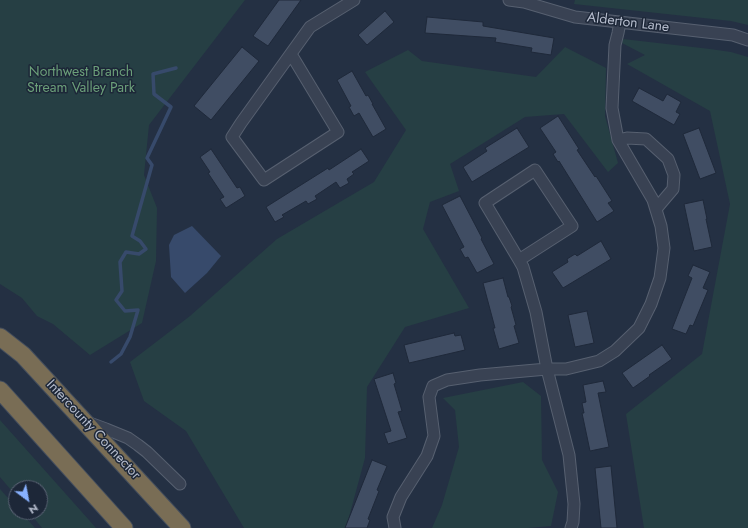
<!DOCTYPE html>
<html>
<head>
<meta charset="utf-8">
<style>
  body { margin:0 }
  #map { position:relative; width:748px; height:528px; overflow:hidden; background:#243043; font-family:Jost,sans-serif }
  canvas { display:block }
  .north { position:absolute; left:8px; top:480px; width:40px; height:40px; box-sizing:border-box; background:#1d2738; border:1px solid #5a6374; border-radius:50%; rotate:148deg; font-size:11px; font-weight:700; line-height:16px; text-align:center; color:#b6bdcd }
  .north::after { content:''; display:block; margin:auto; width:14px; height:18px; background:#88b1ff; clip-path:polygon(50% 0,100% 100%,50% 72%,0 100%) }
</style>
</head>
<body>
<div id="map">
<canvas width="748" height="528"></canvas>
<div class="north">N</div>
</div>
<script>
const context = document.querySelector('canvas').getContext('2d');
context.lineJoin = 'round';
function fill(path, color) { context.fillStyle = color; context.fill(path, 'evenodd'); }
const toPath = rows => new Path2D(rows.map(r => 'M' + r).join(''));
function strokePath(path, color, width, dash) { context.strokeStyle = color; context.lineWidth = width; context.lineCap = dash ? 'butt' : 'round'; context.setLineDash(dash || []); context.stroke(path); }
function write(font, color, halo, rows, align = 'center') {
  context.font = font + ' Jost,sans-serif'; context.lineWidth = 3; context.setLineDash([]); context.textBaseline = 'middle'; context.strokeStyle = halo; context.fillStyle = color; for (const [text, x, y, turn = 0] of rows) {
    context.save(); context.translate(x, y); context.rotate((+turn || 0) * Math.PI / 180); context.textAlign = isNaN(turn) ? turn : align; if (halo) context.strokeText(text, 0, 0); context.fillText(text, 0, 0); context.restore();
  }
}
fill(toPath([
  [0,0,245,0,149,125,144,175,157,208,156,261,142,323,90,355,53,324,37,316,22,298,0,284],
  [575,0,748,0,748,25,731,21,574,4],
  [623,39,710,49,731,52,748,57,748,528,644,528,626,414,702,354,730,204,710,111,627,64,645,55,622,43],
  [565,47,606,68,605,116,618,163,608,172,564,114,525,117,450,164,459,191,430,202,423,229,469,308,405,327,367,387,365,458,346,528,244,528,186,431,144,401,130,362,190,316,277,239,374,182,406,130,365,72,408,50,422,61,536,77],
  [523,382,541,396,542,460,558,492,551,526,528,528,432,528,442,505,459,447,455,410,443,398],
  [0,420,89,520,96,528,42,528,29,512,40,512,40,488,16,488,16,496,0,477],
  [0,489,16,507,16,512,21,512,35,528,0,528]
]), '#263f44');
fill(toPath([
  [192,226,221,256,207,273,185,293,171,277,169,245,174,235]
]), '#374a6b');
strokePath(toPath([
  [111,362,121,354,130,337,138,310,125,311,116,300,122,291,120,262,126,252,139,254,146,249,140,241,132,236,152,165,147,158,171,107,154,94,153,74,176,68]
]), '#374a6b', 3.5);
const building = toPath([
  [279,0,301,0,268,46,253,36,279,0],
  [385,11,394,22,367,45,358,35,385,11],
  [427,17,483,22,483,26,554,38,551,55,531,52,532,48,495,42,496,38,425,33,427,17],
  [242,47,259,61,211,120,194,106,242,47],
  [352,71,366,96,368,95,373,104,372,104,386,129,373,137,359,113,354,116,349,107,351,106,337,80,352,71],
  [639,88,663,101,667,94,681,102,676,112,680,114,674,125,632,101,639,88],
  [558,116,579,149,577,150,595,177,596,176,612,201,608,203,614,211,597,222,559,161,558,162,553,154,556,152,540,128,558,116],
  [517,128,529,147,472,182,463,167,487,151,485,148,517,128],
  [699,128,716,173,700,179,683,134,699,128],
  [211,149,237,188,240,187,245,196,226,208,220,199,224,197,208,173,210,172,200,157,211,149],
  [361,149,369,161,352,172,354,174,347,179,349,183,340,188,336,182,315,196,317,199,308,204,306,201,282,215,284,217,275,222,266,207,328,168,329,170,361,149],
  [460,196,482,238,481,239,494,264,477,273,468,257,465,258,460,249,464,247,442,205,460,196],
  [703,200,707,219,706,219,712,247,694,251,684,204,703,200],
  [601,241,611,259,563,288,552,272,568,262,567,259,575,254,577,256,601,241],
  [693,265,710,272,703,288,708,290,693,326,690,325,686,334,672,329,692,278,688,276,693,265],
  [503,278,508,297,509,297,512,306,511,307,516,325,514,326,519,343,499,349,493,328,495,328,483,283,503,278],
  [587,311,594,343,575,347,568,315,587,311],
  [454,333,455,336,461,335,465,350,409,363,404,345,454,333],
  [662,345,672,359,649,375,650,376,633,388,622,373,662,345],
  [393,373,396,383,394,384,402,411,398,412,407,438,388,444,384,433,391,431,374,379,393,373],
  [603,381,606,392,598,393,609,447,590,451,582,413,584,413,582,403,586,402,583,385,603,381],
  [372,460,387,466,377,490,379,491,368,519,370,520,367,528,345,528,372,460],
  [611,466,617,528,601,528,595,468,611,466]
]);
fill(building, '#404d63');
strokePath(building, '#1f293a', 1);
const minor = toPath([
  [509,0,524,2,575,17,733,35,748,40],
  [291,54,338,132,264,180,232,137,241,123,310,27,354,0],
  [618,140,627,138,646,139,668,159,674,175,673,189,656,209],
  [519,260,572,226,535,170,485,203,519,260,523,267,536,312,547,369,566,369,599,361,615,351,639,328,651,304,660,278,664,248,661,226,653,200,618,140,612,108,615,45,618,33,620,22],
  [87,422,106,429,128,438,138,445,147,452,180,484],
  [395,528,393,517,401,497,427,456,434,436,429,397,433,386,447,380,480,375,547,369,569,455,574,504,573,522,571,528]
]);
const highway = toPath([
  [0,337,23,355,182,528],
  [0,390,124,528]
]);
strokePath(minor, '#576070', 13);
strokePath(highway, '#434d5d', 19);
strokePath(minor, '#394253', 11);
strokePath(highway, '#796d55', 17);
write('14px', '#b6bdcd', '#1d2738', [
  ["Alderton Lane",628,23,7],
  ["Intercounty Connector",93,430,47]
]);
write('14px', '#6b9f79', '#1d2738', [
  ["Northwest Branch",81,73],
  ["Stream Valley Park",81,89]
]);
</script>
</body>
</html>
